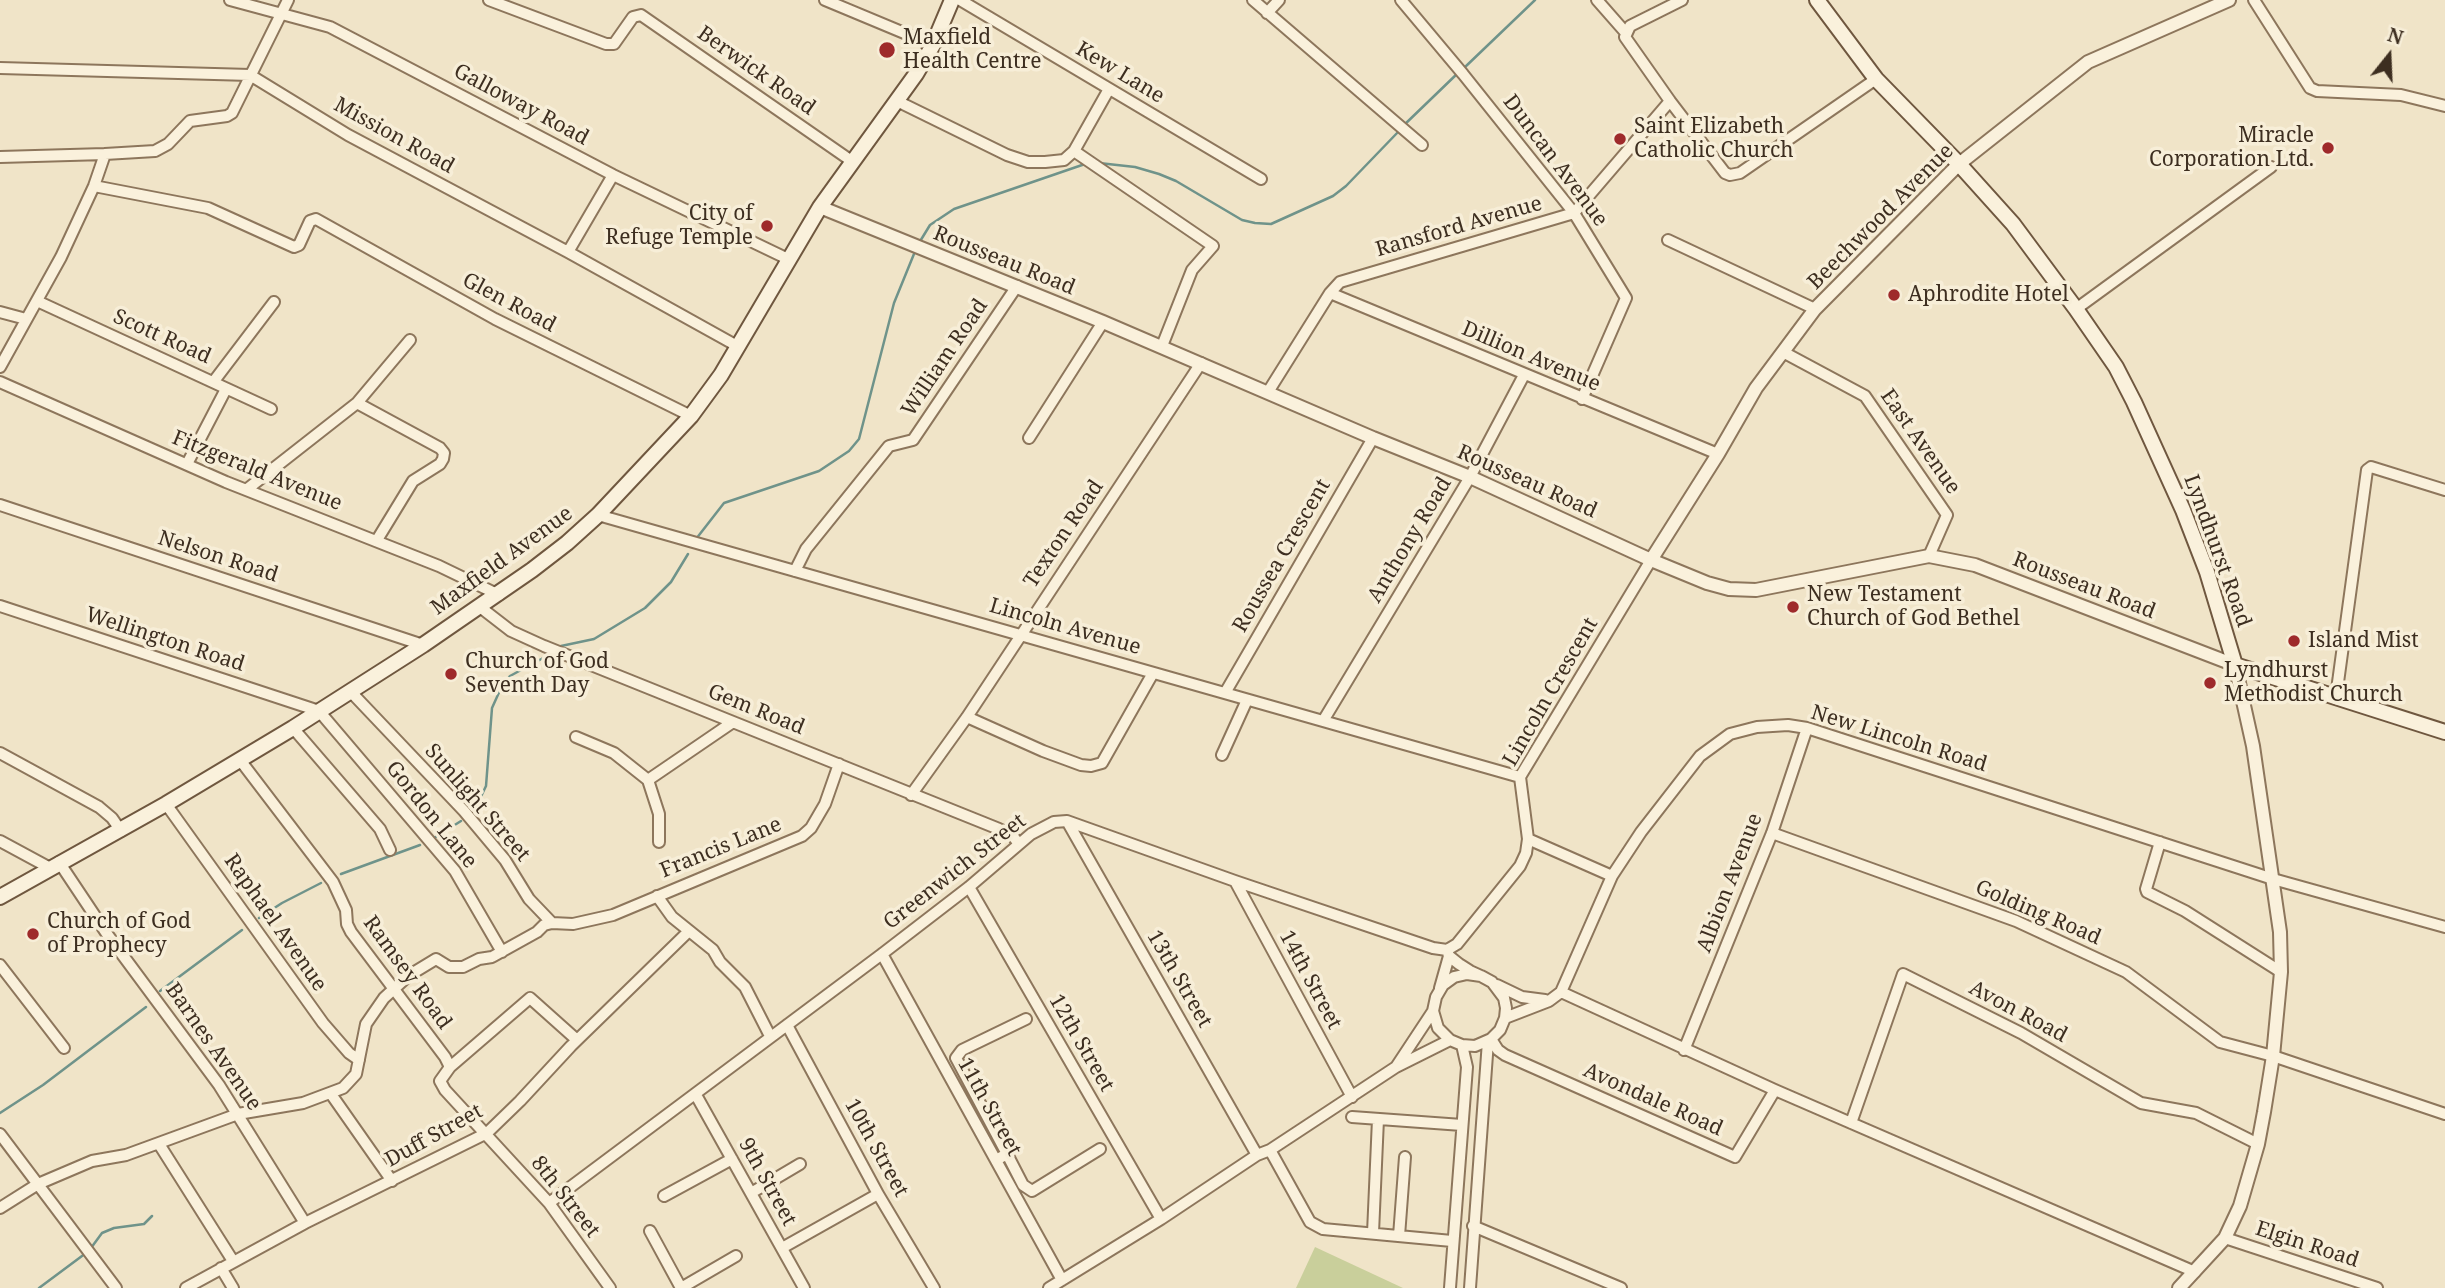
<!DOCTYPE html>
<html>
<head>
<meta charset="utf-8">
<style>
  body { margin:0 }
  #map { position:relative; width:2445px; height:1288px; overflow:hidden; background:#f0e4c8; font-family:"Noto Serif",serif }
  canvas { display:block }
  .north { position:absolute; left:2354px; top:21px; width:70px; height:70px; -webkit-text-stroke:5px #f7eed8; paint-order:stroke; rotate:18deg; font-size:19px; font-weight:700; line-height:28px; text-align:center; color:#3d2e20 }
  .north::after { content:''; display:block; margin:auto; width:24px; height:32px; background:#3d2e20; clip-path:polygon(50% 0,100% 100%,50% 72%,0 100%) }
</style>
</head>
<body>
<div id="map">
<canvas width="2445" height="1288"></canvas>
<div class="north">N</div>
</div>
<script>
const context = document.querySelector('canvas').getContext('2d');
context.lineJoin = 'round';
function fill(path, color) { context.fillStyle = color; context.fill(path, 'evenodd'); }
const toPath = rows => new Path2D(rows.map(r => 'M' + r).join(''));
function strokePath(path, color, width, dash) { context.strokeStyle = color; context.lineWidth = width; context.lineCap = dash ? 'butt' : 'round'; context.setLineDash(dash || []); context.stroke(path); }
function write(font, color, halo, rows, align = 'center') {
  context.font = font + ' "Noto Serif",serif'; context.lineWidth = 7; context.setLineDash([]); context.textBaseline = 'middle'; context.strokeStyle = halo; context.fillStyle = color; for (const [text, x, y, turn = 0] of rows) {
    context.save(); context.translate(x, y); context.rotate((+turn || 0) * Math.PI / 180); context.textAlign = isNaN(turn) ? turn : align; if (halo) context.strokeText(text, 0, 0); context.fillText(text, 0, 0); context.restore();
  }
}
fill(toPath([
  [1315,1247,1403,1288,1296,1288]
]), '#c9cf9b');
strokePath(toPath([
  [1464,68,1535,0],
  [1403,126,1459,72],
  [1099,163,1135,167,1159,174,1176,181,1242,220,1255,223,1271,224,1333,196,1346,186,1399,131],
  [919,243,930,225,954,209,1085,164],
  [696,539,724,503,819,471,849,451,859,439,894,303,916,249],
  [561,646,594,639,645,608,671,582,688,554],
  [475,809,486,786,492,708,501,688,510,676,545,657],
  [434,838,461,821],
  [341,874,420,845],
  [259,918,282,903,321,883],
  [160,991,242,930],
  [0,1113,43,1085,146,1007],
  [91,1248,102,1233,114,1228,144,1224,152,1216],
  [39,1288,86,1253]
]), '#6f938a', 2.5);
const minor = toPath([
  [230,0,330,27,613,175,788,259],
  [489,0,606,44,614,44,633,17,641,15,853,162],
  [825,0,933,45],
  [960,0,1261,179],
  [1253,0,1422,145],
  [1401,0,1463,74,1574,213,1626,298,1582,399],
  [1597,0,1626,33],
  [1682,0,1630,26,1625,37,1670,101,1725,173,1730,175,1740,173,1876,79],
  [2254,0,2310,88,2317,91,2401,95,2445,106],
  [1267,13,1279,0],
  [0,68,250,75,348,135,568,252,739,347],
  [897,101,1007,155,1028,162,1045,162,1064,160,1074,151,1109,89],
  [1074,151,1213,246,1192,270,1162,346],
  [0,157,105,154],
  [94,186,208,208,294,247,299,245,310,221,316,219,495,319,691,416],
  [1668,240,1815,309],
  [568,252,613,175],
  [1330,293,1718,454],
  [37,301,271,409],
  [2076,309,2271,167],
  [0,312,26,319],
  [1783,352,1865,396,1947,515,1929,556],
  [0,367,61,257,94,186,105,154,155,151,168,144,190,121,227,116,232,113,288,0],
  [214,381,274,302],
  [0,382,226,482,439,566,499,595],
  [1268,392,1330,293,1340,282,1574,213,1670,101],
  [357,403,440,448,444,453,443,459,440,464,413,481,377,540],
  [1029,438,1103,322],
  [187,464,226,389],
  [246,490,357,403,410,340],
  [0,505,423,645],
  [598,515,1520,777],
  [795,571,806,549,889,446,913,440,1017,286],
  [0,606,319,711,455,871,502,952],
  [480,607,511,631,544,646,999,829,1012,835,1019,844],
  [350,691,464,811,505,860,529,899,552,923,573,924,613,915,802,836,811,828,825,804,839,764],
  [1225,693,1373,438],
  [2336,697,2367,470,2371,467,2445,490],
  [967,717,1043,751,1081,765,1091,766,1102,763,1153,673],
  [1323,721,1470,477,1524,375],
  [293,728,380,829,390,850],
  [576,737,614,753,648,780,659,814,659,842],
  [0,753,99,807,112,818,121,831],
  [1222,755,1247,700],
  [240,760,333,882,346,910,347,924,351,932,445,1057,450,1067,440,1081,445,1090,549,1203,610,1288],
  [648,780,733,722],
  [911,795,967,717,1201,363],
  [166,804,323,1023,349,1053,359,1060],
  [1067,821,1257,1155],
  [1772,833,2016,921,2126,972,2220,1042,2273,1056,2445,1114],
  [1528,839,1612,876],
  [0,841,50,868],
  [2160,842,2146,889,2147,892,2185,911,2281,972],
  [59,862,107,934,219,1085,305,1223],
  [1235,881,1352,1097],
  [969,887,1161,1219],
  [657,896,672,917,713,950,720,962,745,987,770,1036],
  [1447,950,1457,944,1520,866,1526,853,1528,839,1520,777,1651,560],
  [1447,950,1449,956,1459,964,1470,971,1481,976,1492,982,1504,998,1506,1008,1505,1018,1500,1030,1491,1039,1475,1046,1462,1045,1450,1040,1438,1028,1433,1011,1436,997,1443,985,1454,977,1467,974,1481,976],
  [882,954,1062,1280],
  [0,965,64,1048],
  [1497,985,1522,997,1545,1000],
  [1440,988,1449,956],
  [1561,992,1612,876,1641,832,1700,756,1730,734,1757,727,1788,725,1807,728,2273,879,2445,927],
  [1561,992,1775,1090,2195,1272],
  [1433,1011,1396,1067,1450,1040],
  [1505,1018,1549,1001,1561,992],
  [787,1025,878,1194,934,1288],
  [1491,1039,1498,1050,1505,1055,1735,1157,1775,1090],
  [1684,1050,1772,833,1807,728],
  [450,1067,530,998,577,1040],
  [331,1094,392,1181],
  [696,1095,804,1288],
  [1352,1117,1462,1125],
  [1851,1123,1903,974,2021,1033,2141,1103,2196,1113,2258,1144],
  [0,1134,116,1288],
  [159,1144,233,1261],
  [1270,1150,1310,1222,1323,1229,1452,1241],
  [1007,1154,1023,1185,1032,1191,1100,1149],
  [996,1160,1007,1154,956,1058,962,1050,1026,1019],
  [751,1193,800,1164],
  [664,1196,732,1159],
  [549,1203,882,954,969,887,1031,834,1054,822,1067,821,1235,881,1433,948,1447,950],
  [0,1208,38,1184,92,1161,126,1155,238,1114,303,1103,343,1088,356,1074,366,1024,384,998,408,976,436,959,449,967,463,967,479,959,492,957,537,932,544,925,552,923],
  [1473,1226,1621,1288],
  [650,1231,681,1288],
  [1373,1233,1378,1119],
  [1399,1236,1405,1157],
  [2225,1238,2377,1288],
  [782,1248,878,1194],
  [221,1268,233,1288],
  [186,1288,305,1223,487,1133,520,1101,571,1046,689,931],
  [681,1288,736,1256],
  [1049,1288,1161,1219,1257,1155,1270,1150,1396,1067],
  [1450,1288,1467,1067,1462,1045],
  [1470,1288,1488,1041]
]);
const tertiary = toPath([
  [820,207,1103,322,1373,438,1470,477,1651,560,1707,583,1729,589,1756,590,1929,556,1975,565,2235,665,2253,746,2280,932,2281,972,2273,1056,2264,1112,2258,1144,2240,1206,2225,1238,2179,1288],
  [1651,560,1718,454,1756,388,1815,309,1959,164,2088,62,2229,0]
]);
const secondary = toPath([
  [1817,0,1876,79,1959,164,2013,224,2076,309,2116,367,2134,402,2183,510,2207,572,2235,665,2445,732],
  [0,897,166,804,293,728,423,645,532,570,567,543,598,515,691,416,721,375,820,207,916,74,933,45,952,0]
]);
strokePath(minor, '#8d765c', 14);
strokePath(tertiary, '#8d765c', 16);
strokePath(secondary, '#6f573f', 18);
strokePath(minor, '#faf1dc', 10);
strokePath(tertiary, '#faf1dc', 12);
strokePath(secondary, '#faf1dc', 14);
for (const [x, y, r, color] of [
  [887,50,9,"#9e2a2b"],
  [1620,139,7,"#9e2a2b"],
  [2328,148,7,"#9e2a2b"],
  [767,226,7,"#9e2a2b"],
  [1894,295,7,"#9e2a2b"],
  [1793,607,7,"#9e2a2b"],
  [2294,641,7,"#9e2a2b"],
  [451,674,7,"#9e2a2b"],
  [2210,683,7,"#9e2a2b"],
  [33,934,7,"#9e2a2b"]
]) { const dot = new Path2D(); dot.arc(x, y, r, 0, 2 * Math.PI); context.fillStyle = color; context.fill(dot); strokePath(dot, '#f7eed8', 2.5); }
write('21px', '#3d2e20', '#f7eed8', [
  ["Maxfield",903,38],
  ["Health Centre",903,62],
  ["Saint Elizabeth",1634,127],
  ["Catholic Church",1634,151],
  ["Miracle",2314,136,"right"],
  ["Corporation Ltd.",2314,160,"right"],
  ["City of",753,214,"right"],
  ["Refuge Temple",753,238,"right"],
  ["Aphrodite Hotel",1908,295],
  ["New Testament",1807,595],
  ["Church of God Bethel",1807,619],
  ["Island Mist",2308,641],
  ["Church of God",465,662],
  ["Seventh Day",465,686],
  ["Lyndhurst",2224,671],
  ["Methodist Church",2224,695],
  ["Church of God",47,922],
  ["of Prophecy",47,946]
], 'left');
write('21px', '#3d2e20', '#f7eed8', [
  ["Berwick Road",756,71,35],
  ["Kew Lane",1120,73,31],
  ["Galloway Road",521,105,28],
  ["Mission Road",394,136,29],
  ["Duncan Avenue",1555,161,53],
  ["Beechwood Avenue",1881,217,-45],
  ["Ransford Avenue",1459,227,-16],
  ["Rousseau Road",1004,261,22],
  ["Glen Road",509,303,28],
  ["Scott Road",162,337,24],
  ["Dillion Avenue",1531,357,23],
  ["William Road",945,358,-56],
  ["East Avenue",1920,442,55],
  ["Fitzgerald Avenue",257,471,22],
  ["Rousseau Road",1527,482,24],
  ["Texton Road",1064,534,-56],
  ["Anthony Road",1410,540,-59],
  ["Lyndhurst Road",2217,551,70],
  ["Roussea Crescent",1282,556,-60],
  ["Nelson Road",218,557,18],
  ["Maxfield Avenue",502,561,-36],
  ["Rousseau Road",2084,586,21],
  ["Lincoln Avenue",1065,627,16],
  ["Wellington Road",165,640,18],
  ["Lincoln Crescent",1551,692,-60],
  ["Gem Road",756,710,22],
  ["New Lincoln Road",1899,739,17],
  ["Sunlight Street",477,803,49],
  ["Gordon Lane",431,815,51],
  ["Francis Lane",721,848,-22],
  ["Greenwich Street",955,872,-38],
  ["Albion Avenue",1730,883,-69],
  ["Golding Road",2038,913,23],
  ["Raphael Avenue",275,923,55],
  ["Ramsey Road",407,973,54],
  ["13th Street",1179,979,60],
  ["14th Street",1310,980,62],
  ["Avon Road",2018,1012,28],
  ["12th Street",1081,1043,60],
  ["Barnes Avenue",213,1047,55],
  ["Avondale Road",1653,1100,24],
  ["11th Street",989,1107,61],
  ["Duff Street",434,1136,-29],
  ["10th Street",876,1148,61],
  ["9th Street",767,1182,61],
  ["8th Street",565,1197,52],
  ["Elgin Road",2307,1245,18]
]);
</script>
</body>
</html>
